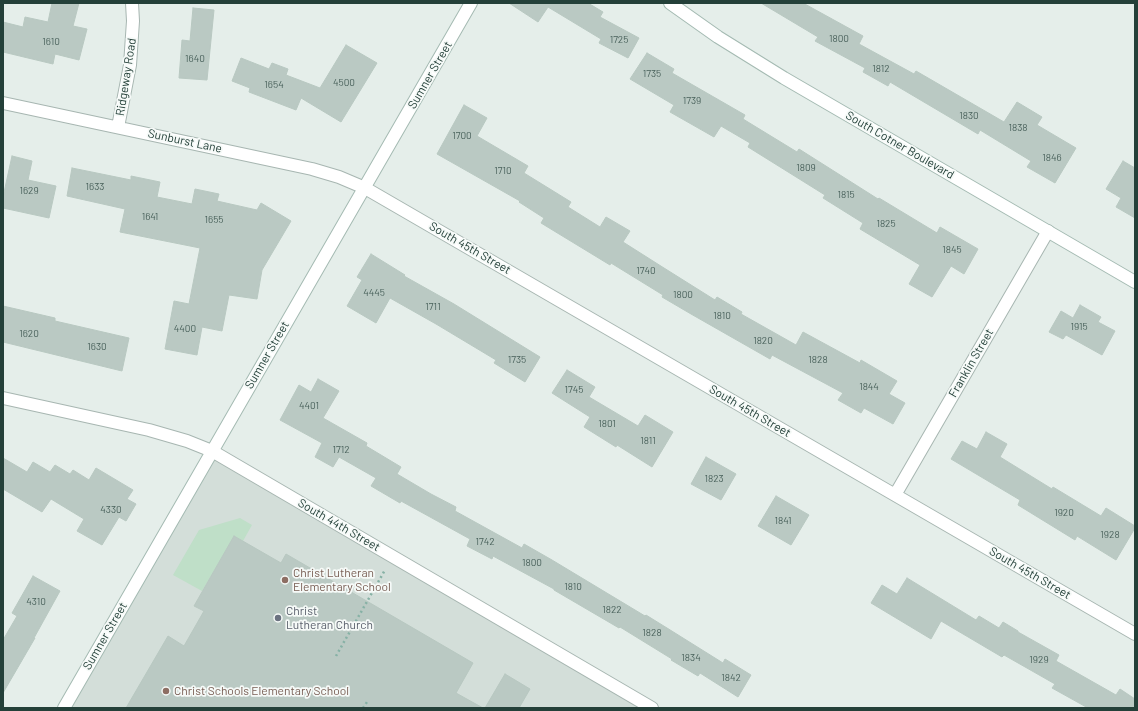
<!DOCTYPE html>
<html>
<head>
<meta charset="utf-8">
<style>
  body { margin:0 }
  #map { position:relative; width:1138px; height:711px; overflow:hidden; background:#e5eeea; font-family:Barlow,sans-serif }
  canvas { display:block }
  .frame { position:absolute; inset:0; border:4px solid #244039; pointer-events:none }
</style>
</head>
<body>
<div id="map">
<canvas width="1138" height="711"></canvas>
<div class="frame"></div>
</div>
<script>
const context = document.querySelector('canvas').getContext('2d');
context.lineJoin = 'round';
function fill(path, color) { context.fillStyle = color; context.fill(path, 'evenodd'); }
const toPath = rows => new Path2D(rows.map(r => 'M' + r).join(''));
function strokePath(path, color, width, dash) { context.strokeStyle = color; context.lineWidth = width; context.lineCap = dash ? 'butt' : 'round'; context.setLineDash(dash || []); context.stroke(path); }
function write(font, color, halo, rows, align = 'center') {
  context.font = font + ' Barlow,sans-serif'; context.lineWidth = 3.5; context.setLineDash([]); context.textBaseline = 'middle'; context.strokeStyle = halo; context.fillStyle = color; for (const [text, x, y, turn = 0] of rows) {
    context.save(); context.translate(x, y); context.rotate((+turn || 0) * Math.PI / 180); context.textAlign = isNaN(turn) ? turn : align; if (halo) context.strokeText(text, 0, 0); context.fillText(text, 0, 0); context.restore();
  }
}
fill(toPath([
  [212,451,652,708,64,708]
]), '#d3ded9');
fill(toPath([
  [240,518,252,525,243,541,234,537,202,591,173,575,199,530]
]), '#bfdfc8');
const building = toPath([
  [52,3,79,3,73,26,87,29,79,60,55,54,53,64,3,52,3,22,23,27,25,17,48,22,52,3],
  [509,3,588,3,603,12,600,17,639,38,628,58,599,43,601,39,548,7,538,22,509,3],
  [761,3,803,3,863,36,859,44,914,74,916,71,1004,122,1017,102,1042,117,1037,125,1076,148,1055,183,1027,167,1031,161,980,130,978,134,890,82,888,86,863,72,865,68,815,41,818,37,761,3],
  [193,8,214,10,207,80,179,78,182,40,190,41,193,8],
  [346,45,377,63,341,122,301,98,296,110,249,92,250,88,232,81,241,58,269,69,272,63,288,69,286,75,320,88,346,45],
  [647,53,674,69,672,73,745,115,743,119,797,152,799,149,878,199,879,198,937,233,940,227,978,249,964,274,951,266,932,297,909,284,920,265,860,229,863,223,823,198,825,195,748,147,750,143,721,126,714,137,670,112,674,105,630,79,647,53],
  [464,105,487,118,477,136,528,166,524,173,571,202,568,207,600,227,606,217,630,231,623,242,664,268,715,300,717,297,742,312,741,314,796,345,803,332,860,363,861,360,897,381,889,394,905,403,893,424,864,408,861,413,838,400,843,393,772,355,770,359,691,314,662,297,663,295,611,263,610,265,541,223,544,218,519,202,520,201,437,154,464,105],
  [12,156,32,161,28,180,56,186,49,218,3,208,3,197,12,156],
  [1123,161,1135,168,1135,218,1116,207,1121,198,1106,189,1123,161],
  [72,168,131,180,131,176,160,182,157,197,192,204,195,189,219,194,217,201,257,210,261,203,291,221,262,270,257,299,229,295,222,331,202,327,197,355,165,349,174,301,189,304,200,248,120,232,125,209,67,196,72,168],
  [371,254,405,275,404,276,454,304,540,357,525,382,494,363,496,360,436,324,390,298,376,323,347,306,362,280,357,277,371,254],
  [1080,305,1101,317,1098,322,1115,331,1102,355,1066,335,1063,339,1049,332,1061,311,1073,318,1080,305],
  [3,306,55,318,55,321,129,338,122,371,3,342,3,306],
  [567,370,595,387,589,397,638,426,645,415,673,432,652,467,617,445,616,447,584,427,590,417,552,393,567,370],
  [318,379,339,391,323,418,367,443,366,446,401,467,397,474,431,494,456,507,455,511,522,548,524,544,552,560,645,616,646,615,667,628,723,663,725,659,751,675,738,697,700,673,698,676,671,660,672,659,620,627,619,628,554,590,554,589,493,556,492,559,467,546,470,539,401,501,400,503,371,486,376,478,339,457,333,467,315,457,322,443,280,420,299,385,311,392,318,379],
  [986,432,1007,444,1000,457,1052,489,1053,487,1101,516,1106,508,1135,526,1135,528,1116,560,1077,536,1075,540,1018,505,1020,500,951,459,962,441,977,449,986,432],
  [706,457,736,474,721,500,691,484,706,457],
  [3,458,27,472,33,462,50,472,55,465,70,474,73,470,89,480,96,468,133,490,127,499,136,504,126,521,119,517,102,545,77,531,84,519,51,499,42,512,3,489,3,458],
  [776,496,809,515,791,545,758,526,776,496],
  [234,536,281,563,286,554,473,663,456,693,483,708,126,708,168,636,184,646,204,611,194,606,234,536],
  [33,576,60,591,34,638,35,638,3,693,3,640,17,616,12,613,33,576],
  [907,578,976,620,979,616,999,628,1003,622,1018,631,1018,632,1059,655,1056,661,1116,695,1120,689,1135,699,1135,708,1088,708,1052,688,1055,684,1004,655,1002,657,941,621,931,639,871,603,882,585,897,594,907,578],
  [505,674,530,689,519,708,485,708,505,674]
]);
fill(building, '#bac9c3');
strokePath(building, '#b8c8c1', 1);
const street = toPath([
  [3,103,312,169,339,177,365,188,1135,634],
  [118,127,130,65,133,21,132,3],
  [3,398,149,430,187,441,212,451,652,708],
  [895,495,1048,231]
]);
const secondary = toPath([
  [670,3,718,37,784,78,1135,282],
  [64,708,471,3]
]);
strokePath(street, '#a7b6b1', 14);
strokePath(secondary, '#a4bab2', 14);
strokePath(toPath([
  [336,656,385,570],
  [363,708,367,702]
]), '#86b1a5', 2.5, [2, 3]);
strokePath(street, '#fff', 12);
strokePath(secondary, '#fff', 12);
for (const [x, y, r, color] of [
  [285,580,4,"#8d6e63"],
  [278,618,4,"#6b7280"],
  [166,691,4,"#8d6e63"]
]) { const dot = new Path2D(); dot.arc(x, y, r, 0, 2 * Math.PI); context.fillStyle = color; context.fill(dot); strokePath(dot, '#f6faf8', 1.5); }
write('10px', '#4a625c', null, [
  ["1800",839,39],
  ["1725",619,40],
  ["1610",51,42],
  ["1640",195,59],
  ["1812",881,69],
  ["1735",652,74],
  ["4500",344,83],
  ["1654",274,85],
  ["1739",692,101],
  ["1830",969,116],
  ["1838",1018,128],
  ["1700",462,136],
  ["1846",1052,158],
  ["1809",806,168],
  ["1710",503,171],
  ["1633",95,187],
  ["1629",29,191],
  ["1815",846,195],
  ["1641",150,217],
  ["1655",214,220],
  ["1825",886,224],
  ["1845",952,250],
  ["1740",646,271],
  ["4445",374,293],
  ["1800",683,295],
  ["1711",433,307],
  ["1810",722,316],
  ["1915",1079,327],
  ["4400",185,329],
  ["1620",29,334],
  ["1820",763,341],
  ["1630",97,347],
  ["1735",517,360],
  ["1828",818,360],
  ["1844",869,387],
  ["1745",574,390],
  ["4401",309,406],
  ["1801",607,424],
  ["1811",648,441],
  ["1712",341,450],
  ["1823",714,479],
  ["4330",111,510],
  ["1920",1064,513],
  ["1841",783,521],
  ["1928",1110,535],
  ["1742",485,542],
  ["1800",532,563],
  ["1810",573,587],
  ["4310",36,602],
  ["1822",612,610],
  ["1828",652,633],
  ["1834",691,658],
  ["1929",1039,660],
  ["1842",731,678]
]);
write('12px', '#244039', '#f6faf8', [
  ["Sumner Street",430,75,-60],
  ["Ridgeway Road",126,77,-81],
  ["Sunburst Lane",185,141,12],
  ["South Cotner Boulevard",900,145,30],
  ["South 45th Street",470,248,30],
  ["Sumner Street",267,355,-60],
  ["Franklin Street",971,363,-60],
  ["South 45th Street",750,411,30],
  ["South 44th Street",339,525,30],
  ["South 45th Street",1030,573,30],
  ["Sumner Street",105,636,-60]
]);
write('12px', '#785e54', '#f6faf8', [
  ["Christ Lutheran",293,573],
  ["Elementary School",293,587],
  ["Christ Schools Elementary School",174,691]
], 'left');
write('12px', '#5b616d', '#f6faf8', [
  ["Christ",286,611],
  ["Lutheran Church",286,625]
], 'left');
</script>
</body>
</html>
